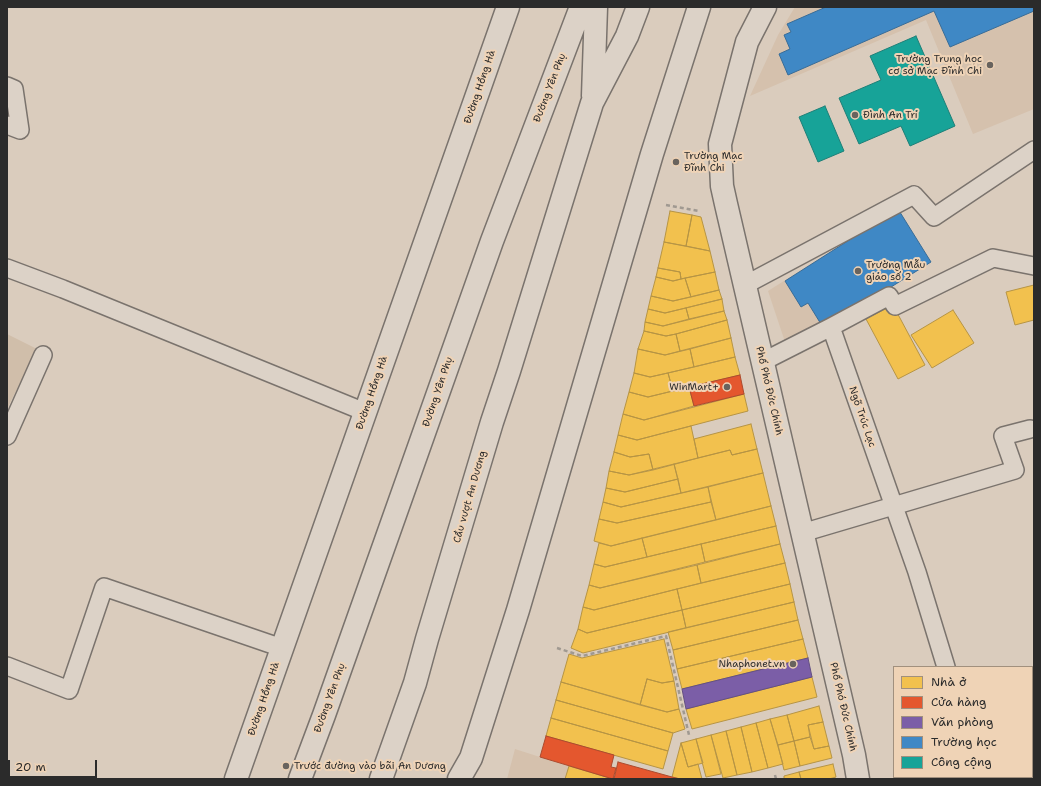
<!DOCTYPE html>
<html>
<head>
<meta charset="utf-8">
<style>
  body { margin:0 }
  #map { position:relative; width:1041px; height:786px; overflow:hidden; background:#daccbd; font-family:"Shantell Sans",sans-serif }
  canvas { display:block }
  .frame { position:absolute; inset:0; border:8px solid #2b2b2b; pointer-events:none }
  .legend { position:absolute; left:893px; top:666px; width:140px; height:112px; box-sizing:border-box; background:#efd3b6; border:1px solid #a1907e; margin:0; padding:5px 7px; list-style:none; font-size:12px; color:#2b2b2b }
  .legend li { display:flex; align-items:center; gap:8px; height:20px }
  .legend b { width:20px; border:1px solid #a1907e }
  .scale { position:absolute; left:8px; top:760px; width:89px; height:18px; box-sizing:border-box; border:2px solid #2b2b2b; border-top:0; padding-left:5px; font-size:12px; line-height:14px; white-space:nowrap; color:#2b2b2b; -webkit-text-stroke:3px #efd3b6; paint-order:stroke }
</style>
</head>
<body>
<div id="map">
<canvas width="1041" height="786"></canvas>
<div class="frame"></div>
<ul class="legend">
<li><b style="height:11px;background:#f2c14e"></b>Nhà ở</li>
<li><b style="height:11px;background:#e4572e"></b>Cửa hàng</li>
<li><b style="height:11px;background:#7b5ea7"></b>Văn phòng</li>
<li><b style="height:11px;background:#3f88c5"></b>Trường học</li>
<li><b style="height:11px;background:#17a398"></b>Công cộng</li>
</ul>
<div class="scale">20 m</div>
</div>
<script>
const context = document.querySelector('canvas').getContext('2d');
context.lineJoin = 'round';
function fill(path, color) { context.fillStyle = color; context.fill(path, 'evenodd'); }
const toPath = rows => new Path2D(rows.map(r => 'M' + r).join(''));
function strokePath(path, color, width, dash) { context.strokeStyle = color; context.lineWidth = width; context.lineCap = dash ? 'butt' : 'round'; context.setLineDash(dash || []); context.stroke(path); }
function write(font, color, halo, rows, align = 'center') {
  context.font = font + ' "Shantell Sans",sans-serif'; context.lineWidth = 4; context.setLineDash([]); context.textBaseline = 'middle'; context.strokeStyle = halo; context.fillStyle = color; for (const [text, x, y, turn = 0] of rows) {
    context.save(); context.translate(x, y); context.rotate((+turn || 0) * Math.PI / 180); context.textAlign = isNaN(turn) ? turn : align; if (halo) context.strokeText(text, 0, 0); context.fillText(text, 0, 0); context.restore();
  }
}
fill(toPath([
  [795,7,1034,7,1034,109,973,134,926,20,750,96,778,35],
  [898,209,931,262,824,329,820,322,785,342,768,291],
  [515,749,540,757,614,779,507,779]
]), '#d5c1ad');
fill(toPath([
  [7,334,37,349,7,409]
]), '#d0beaa');
const homes = toPath([
  [670,211,692,215,686,246,664,242,670,211],
  [692,215,701,217,710,251,686,246,692,215],
  [664,242,710,251,715,272,681,279,680,272,658,268,664,242],
  [658,268,680,272,681,279,673,281,656,277,658,268],
  [715,272,719,290,691,297,685,278,715,272],
  [656,277,673,281,685,278,691,297,673,301,651,296,656,277],
  [1034,285,1034,320,1015,325,1006,292,1034,285],
  [719,290,722,299,665,313,648,309,651,296,673,301,719,290],
  [722,299,724,311,689,319,686,308,722,299],
  [893,305,925,365,898,379,866,319,893,305],
  [686,308,689,319,663,326,645,322,648,309,665,313,686,308],
  [953,310,974,343,932,368,911,335,953,310],
  [724,311,727,320,676,334,666,336,644,331,645,322,663,326,724,311],
  [727,320,731,338,680,351,676,334,727,320],
  [644,331,666,336,676,334,680,351,665,355,638,349,644,331],
  [731,338,735,357,694,367,690,349,731,338],
  [638,349,665,355,690,349,694,367,650,377,634,373,638,349],
  [735,357,740,375,673,391,668,373,735,357],
  [634,373,650,377,668,373,673,391,648,397,629,392,634,373],
  [689,387,694,406,644,420,623,414,629,392,648,397,689,387],
  [744,394,748,411,637,440,618,435,623,414,644,420,744,394],
  [751,424,757,449,732,455,730,450,698,458,694,439,751,424],
  [691,426,698,458,653,470,649,454,630,457,614,452,618,435,637,440,691,426],
  [757,449,763,473,681,493,674,464,730,450,732,455,757,449],
  [614,452,630,457,649,454,653,470,629,475,609,471,614,452],
  [674,464,678,479,625,492,606,488,609,471,629,475,674,464],
  [763,473,771,506,716,520,708,487,763,473],
  [678,479,681,493,621,507,603,502,606,488,625,492,678,479],
  [708,487,711,502,617,523,599,519,603,502,621,507,708,487],
  [711,502,716,520,611,546,594,541,599,519,617,523,711,502],
  [771,506,776,526,647,557,642,538,771,506],
  [776,526,780,544,705,562,701,544,776,526],
  [642,538,647,557,605,567,594,564,599,543,611,546,642,538],
  [701,544,705,562,600,588,589,585,594,564,605,567,701,544],
  [780,544,785,563,701,583,697,565,780,544],
  [785,563,790,584,682,610,677,589,785,563],
  [697,565,701,583,594,610,583,607,589,585,600,588,697,565],
  [790,584,794,602,686,628,682,610,790,584],
  [677,589,682,610,587,633,578,629,583,607,594,610,677,589],
  [794,602,798,620,673,650,668,632,794,602],
  [682,610,686,628,583,653,571,648,578,629,587,633,682,610],
  [798,620,803,639,677,669,673,650,798,620],
  [664,639,674,681,662,683,647,679,640,705,561,682,569,654,582,658,664,639],
  [803,639,808,658,682,689,677,669,803,639],
  [812,677,817,697,692,729,686,709,812,677],
  [647,679,662,683,674,681,679,709,667,712,640,705,647,679],
  [561,682,667,712,679,709,685,729,673,733,556,700,561,682],
  [556,700,673,733,668,751,551,718,556,700],
  [819,706,823,722,808,725,810,737,794,741,787,715,819,706],
  [787,715,794,741,778,745,770,719,787,715],
  [551,718,668,751,663,769,546,736,551,718],
  [770,719,783,764,768,768,756,723,770,719],
  [823,722,829,746,814,749,808,725,823,722],
  [756,723,768,768,752,772,741,727,756,723],
  [741,727,752,772,737,775,726,731,741,727],
  [726,731,737,775,723,778,711,735,726,731],
  [711,735,721,774,706,777,696,739,711,735],
  [810,737,814,749,829,746,832,758,800,766,794,741,810,737],
  [696,739,703,763,688,767,681,743,696,739],
  [794,741,800,766,784,770,778,745,794,741],
  [681,743,688,767,698,764,702,779,680,779,672,777,681,743],
  [833,764,836,777,829,779,801,779,799,772,833,764],
  [569,766,613,779,614,779,565,779,569,766],
  [799,772,801,779,784,779,784,776,799,772]
]);
fill(homes, '#f2c14e');
strokePath(homes, '#b69444', 1);
const shops = toPath([
  [740,375,744,394,694,406,689,387,740,375],
  [546,736,614,755,611,767,616,768,613,779,540,757,546,736],
  [618,762,672,777,680,779,614,779,618,762]
]);
fill(shops, '#e4572e');
strokePath(shops, '#ac4a2d', 1);
const offices = toPath([
  [808,658,812,677,686,709,682,689,808,658]
]);
fill(offices, '#7b5ea7');
strokePath(offices, '#634f82', 1);
const schools = toPath([
  [826,7,1034,7,1034,11,950,47,934,11,788,75,779,54,790,49,784,35,791,32,787,24,826,7],
  [898,209,931,262,824,329,808,303,801,307,785,281,898,209]
]);
fill(schools, '#3f88c5');
strokePath(schools, '#396c97', 1);
const public = toPath([
  [916,36,955,126,910,146,901,126,859,144,839,98,881,80,870,56,916,36],
  [825,106,844,151,818,162,799,117,825,106]
]);
fill(public, '#17a398');
strokePath(public, '#1d7f77', 1);
const lane = toPath([
  [7,86,14,89,20,130,7,125],
  [7,268,63,289,365,412],
  [745,285,914,195,934,217,1034,150],
  [831,327,917,572,946,667],
  [762,362,831,327,889,296,895,306,993,258,1034,266],
  [7,436,43,355],
  [802,533,1015,470,1003,436,1030,429],
  [7,666,69,690,104,587,282,648],
  [992,777,992,779]
]);
const street = toPath([
  [765,7,747,42,720,144,722,186,726,204,854,755,858,779]
]);
const secondary = toPath([
  [236,779,508,7]
]);
const primary = toPath([
  [593,96,596,7],
  [300,779,324,715,492,241,581,7],
  [381,779,415,683,427,639,492,422,509,371,592,103,627,36,638,7],
  [459,779,471,758,518,610,652,154,699,7]
]);
strokePath(lane, '#7a736d', 20);
strokePath(street, '#7a736d', 25);
strokePath(secondary, '#7a736d', 25);
strokePath(primary, '#7a736d', 25);
strokePath(toPath([
  [666,205,699,211],
  [557,648,582,656,666,636,689,735],
  [775,775,776,779]
]), '#a09991', 2.5, [4, 3]);
strokePath(lane, '#dcd2c7', 17);
strokePath(street, '#dcd2c7', 22);
strokePath(secondary, '#dcd2c7', 22);
strokePath(primary, '#dcd2c7', 22);
for (const [x, y, r, color] of [
  [990,65,4,"#68635e"],
  [855,115,4,"#68635e"],
  [676,162,4,"#68635e"],
  [858,271,4,"#68635e"],
  [727,387,4,"#68635e"],
  [793,664,4,"#68635e"],
  [286,766,4,"#68635e"]
]) { const dot = new Path2D(); dot.arc(x, y, r, 0, 2 * Math.PI); context.fillStyle = color; context.fill(dot); strokePath(dot, '#efd3b6', 1.5); }
write('10px', '#2b2b2b', '#efd3b6', [
  ["Trường Trung học",982,59,"right"],
  ["cơ sở Mạc Đĩnh Chi",982,71,"right"],
  ["Đình An Trí",863,115],
  ["Trường Mạc",684,156],
  ["Đĩnh Chi",684,168],
  ["Trường Mẫu",866,265],
  ["giáo số 2",866,277],
  ["WinMart+",719,387,"right"],
  ["Nhaphonet.vn",785,664,"right"],
  ["Trước đường vào bãi An Dương",294,766]
], 'left');
write('10px', '#2b2b2b', '#efd3b6', [
  ["Đường Hồng Hà",480,87,-71],
  ["Đường Yên Phụ",550,88,-69],
  ["Phố Phó Đức Chính",769,391,77],
  ["Đường Yên Phụ",438,392,-71],
  ["Đường Hồng Hà",372,393,-71],
  ["Ngõ Trúc Lạc",862,417,71],
  ["Cầu vượt An Dương",470,497,-74],
  ["Đường Yên Phụ",330,698,-70],
  ["Đường Hồng Hà",264,699,-71],
  ["Phố Phó Đức Chính",843,707,77]
]);
</script>
</body>
</html>
